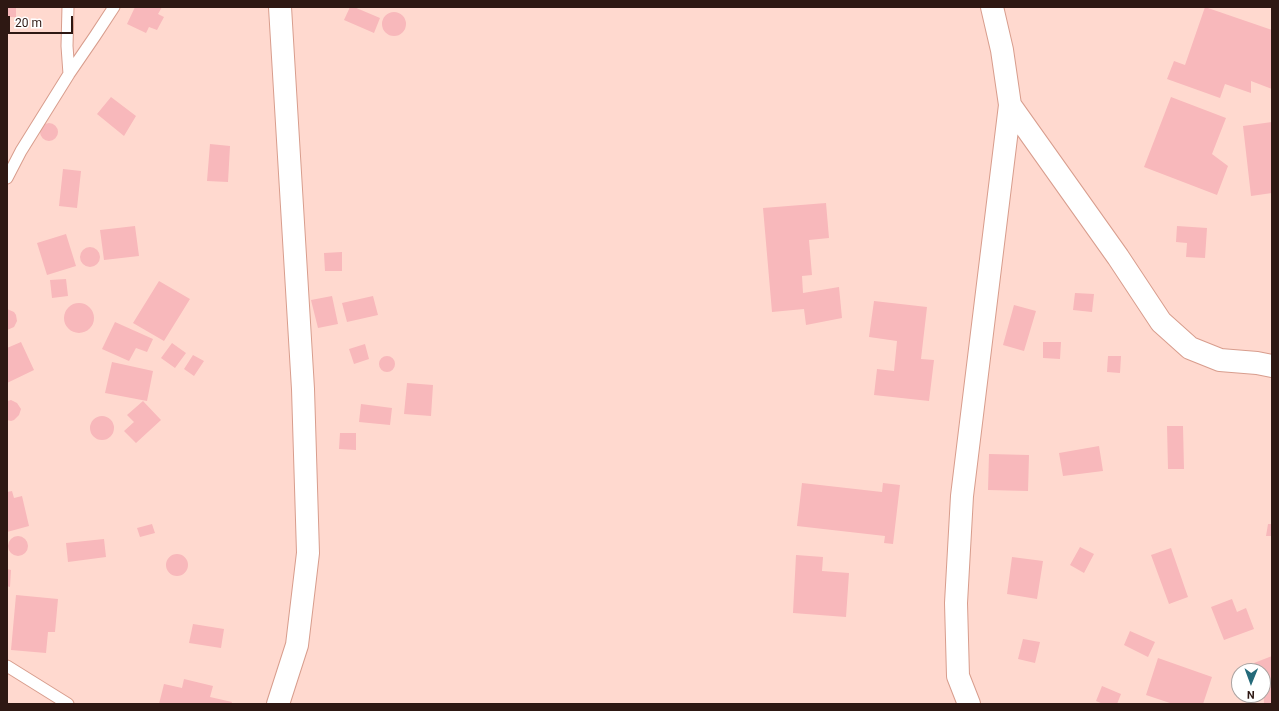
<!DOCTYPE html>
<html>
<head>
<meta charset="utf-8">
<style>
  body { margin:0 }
  #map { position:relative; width:1279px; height:711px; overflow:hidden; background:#ffd9cf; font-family:Roboto,sans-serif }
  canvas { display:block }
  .frame { position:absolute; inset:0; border:8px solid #2e1813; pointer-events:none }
  .north { position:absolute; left:1231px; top:663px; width:40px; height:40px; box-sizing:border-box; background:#fff; border:1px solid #aba3a1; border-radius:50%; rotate:181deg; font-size:11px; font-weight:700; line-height:16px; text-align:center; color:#2e1813 }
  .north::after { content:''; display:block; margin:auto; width:14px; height:18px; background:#256a7a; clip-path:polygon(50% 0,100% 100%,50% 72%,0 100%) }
  .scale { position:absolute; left:8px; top:16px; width:65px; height:18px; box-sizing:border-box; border:2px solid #2e1813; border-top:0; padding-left:5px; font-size:12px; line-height:14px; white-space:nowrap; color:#2e1813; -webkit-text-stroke:3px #fff; paint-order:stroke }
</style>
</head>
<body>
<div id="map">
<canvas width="1279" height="711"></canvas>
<div class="frame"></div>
<div class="north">N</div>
<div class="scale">20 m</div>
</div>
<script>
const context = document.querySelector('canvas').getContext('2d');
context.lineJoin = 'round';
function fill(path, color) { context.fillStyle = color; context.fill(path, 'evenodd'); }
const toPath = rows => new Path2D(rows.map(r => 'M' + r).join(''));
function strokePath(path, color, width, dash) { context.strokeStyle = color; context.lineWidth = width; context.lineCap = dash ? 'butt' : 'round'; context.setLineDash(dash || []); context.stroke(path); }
fill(toPath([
  [7,7,16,7,16,17,7,17],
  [135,7,162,7,158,14,164,17,157,30,149,27,146,33,127,24],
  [350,7,354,7,380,18,374,33,344,20],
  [1205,7,1272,30,1272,89,1251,81,1251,93,1225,84,1220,98,1167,79,1174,61,1185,65],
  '382 24a12 12 0 1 1 24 0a12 12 0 1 1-24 0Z',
  [111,97,136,116,124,136,97,114],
  [1171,97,1226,118,1212,154,1228,166,1217,195,1144,167],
  [1272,122,1272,193,1251,196,1243,126],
  '40 132a9 9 0 1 1 18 0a9 9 0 1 1-18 0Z',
  [210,144,230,146,228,182,207,181],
  [63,169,81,171,77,208,59,206],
  [826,203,829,238,809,240,812,275,802,276,803,293,839,287,842,318,806,325,804,309,772,312,763,208],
  [135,226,139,256,104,260,100,230],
  [1177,226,1207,228,1205,258,1186,257,1187,243,1176,242],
  [66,234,76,266,47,275,37,243],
  '80 257a10 10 0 1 1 20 0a10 10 0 1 1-20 0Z',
  [342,252,342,271,325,271,324,253],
  [66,279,68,296,52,298,50,280],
  [159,281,190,299,164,341,133,323],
  [1075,293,1094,294,1092,312,1073,310],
  [332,296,338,324,318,328,311,300],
  [373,296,378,315,347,322,342,303],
  [874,301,927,307,921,359,934,360,929,401,874,395,877,369,894,371,897,341,869,337],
  '64 318a15 15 0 1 1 30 0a15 15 0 1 1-30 0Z',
  [1014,305,1036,311,1024,351,1003,345],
  [7,309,14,312,16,315,17,321,14,327,7,330],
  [115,322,153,339,147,352,136,348,129,361,102,349],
  [21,342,34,370,7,383,7,348],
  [1043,342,1061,342,1060,359,1043,358],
  [172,343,186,353,175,368,161,358],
  [365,344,369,359,354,364,349,349],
  [193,355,204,361,194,376,184,369],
  '379 364a8 8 0 1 1 16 0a8 8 0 1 1-16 0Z',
  [1108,356,1121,356,1120,373,1107,372],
  [112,362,153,371,147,401,105,393],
  [407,383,433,385,431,416,404,414],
  [11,400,17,403,21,409,19,415,14,420,11,421,7,420,7,401],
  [143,401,161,420,136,443,124,431,134,422,127,415],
  [361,404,392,408,390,425,359,422],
  '90 428a12 12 0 1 1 24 0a12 12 0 1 1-24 0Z',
  [1167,426,1183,426,1184,469,1168,469],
  [340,433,356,433,356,450,339,449],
  [1099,446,1103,471,1063,476,1059,453],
  [989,454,1029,455,1028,491,988,490],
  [802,483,882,492,883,483,900,485,893,544,884,543,885,536,797,526],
  [12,491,14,498,22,496,29,526,7,532,7,492],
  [152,524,155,533,140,537,137,528],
  [1268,524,1272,524,1272,536,1266,536],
  '8 546a10 10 0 1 1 20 0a10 10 0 1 1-20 0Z',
  [104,539,106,557,68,562,66,543],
  [1080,547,1094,554,1084,573,1070,565],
  [1171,548,1188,597,1169,604,1151,555],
  '166 565a11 11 0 1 1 22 0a11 11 0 1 1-22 0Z',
  [796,555,823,557,822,571,849,573,846,617,793,613],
  [1012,557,1043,561,1037,599,1007,594],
  [7,569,11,570,10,587,7,586],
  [16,595,58,599,55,632,48,632,46,653,11,650],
  [1232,599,1237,612,1246,608,1254,629,1224,640,1211,607],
  [193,624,224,629,221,648,189,643],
  [1130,631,1155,642,1148,657,1124,645],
  [1023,639,1040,642,1035,663,1018,659],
  [1272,656,1272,704,1264,704,1263,671,1257,671,1254,663],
  [1158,658,1212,677,1203,704,1173,704,1146,695],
  [184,679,213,686,210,697,232,702,231,704,159,704,164,684,182,688],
  [1102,686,1121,694,1117,704,1103,704,1096,701]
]), '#f8b8bb');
const service = toPath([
  [68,7,67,46,69,74],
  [7,178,21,151,69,74,95,36,114,7],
  [7,666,68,704]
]);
const minor = toPath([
  [1010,105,1118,257,1161,322,1190,348,1220,360,1257,363,1272,366],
  [969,704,958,676,956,603,962,496,1010,105,1002,50,992,7]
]);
const tertiary = toPath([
  [278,704,297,645,308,553,303,389,280,7]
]);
strokePath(service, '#d89d8d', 13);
strokePath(minor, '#d89d8d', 24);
strokePath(tertiary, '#d89d8d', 24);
strokePath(service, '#fff', 11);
strokePath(minor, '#fff', 22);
strokePath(tertiary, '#fff', 22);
</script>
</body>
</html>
